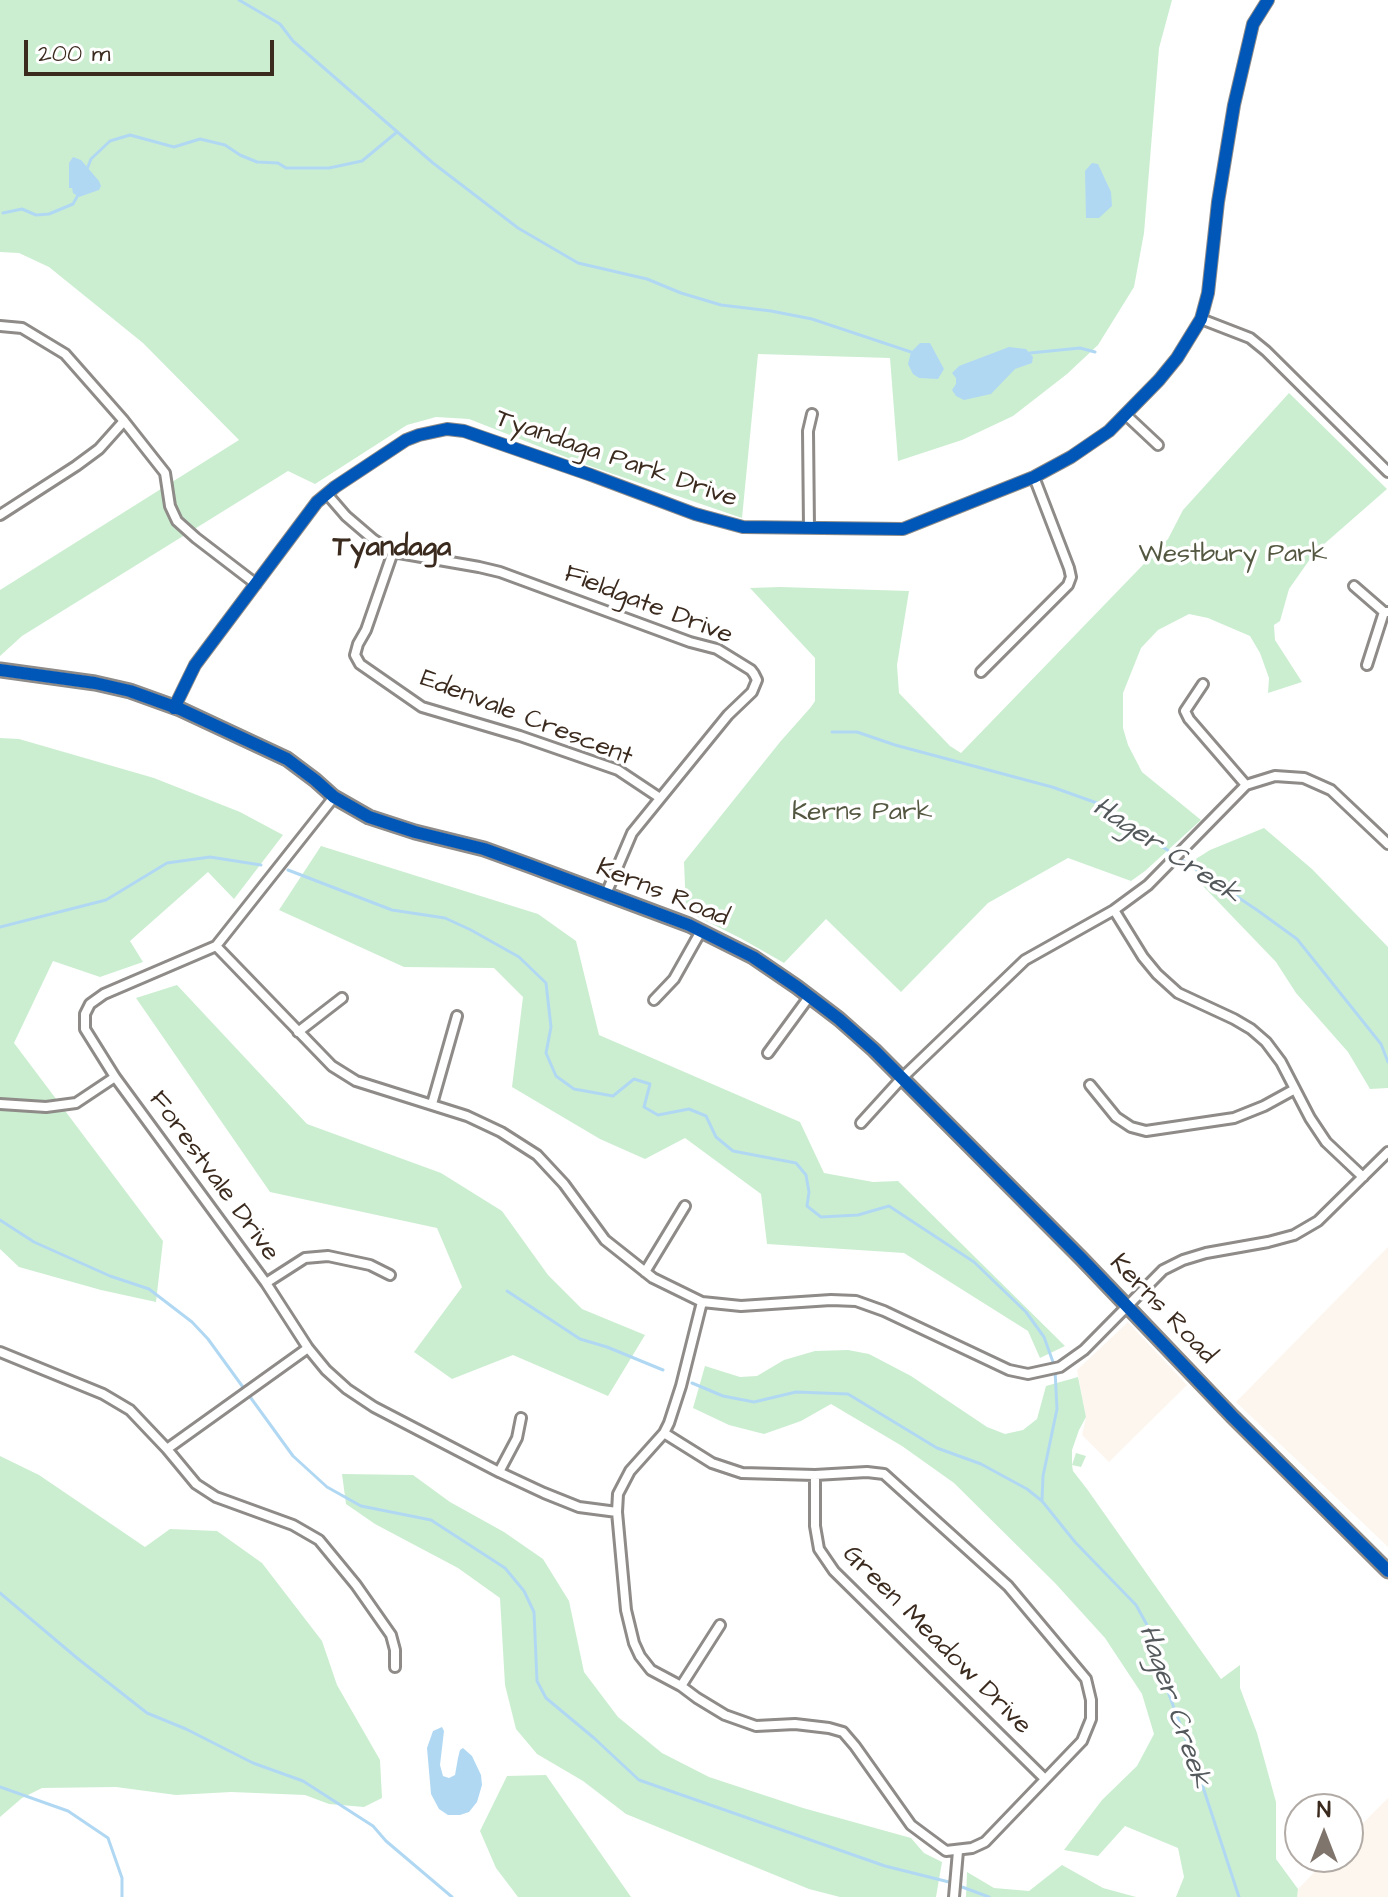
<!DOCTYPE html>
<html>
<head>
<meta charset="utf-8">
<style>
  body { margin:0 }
  #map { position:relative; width:1388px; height:1897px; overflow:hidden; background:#fff; font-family:"Architects Daughter",sans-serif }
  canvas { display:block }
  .north { position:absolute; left:1284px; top:1793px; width:80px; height:80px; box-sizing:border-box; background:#fff; border:2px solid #b1aaa5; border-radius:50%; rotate:0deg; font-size:22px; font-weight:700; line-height:32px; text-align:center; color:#3b2a1e }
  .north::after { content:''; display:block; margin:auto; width:28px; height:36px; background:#80756d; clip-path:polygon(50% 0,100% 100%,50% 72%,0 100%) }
  .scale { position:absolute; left:24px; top:40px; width:250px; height:36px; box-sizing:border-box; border:4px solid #3b2a1e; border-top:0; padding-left:10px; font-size:24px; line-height:28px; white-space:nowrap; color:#3b2a1e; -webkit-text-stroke:6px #fff; paint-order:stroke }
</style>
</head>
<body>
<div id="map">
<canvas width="1388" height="1897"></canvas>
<div class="north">N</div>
<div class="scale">200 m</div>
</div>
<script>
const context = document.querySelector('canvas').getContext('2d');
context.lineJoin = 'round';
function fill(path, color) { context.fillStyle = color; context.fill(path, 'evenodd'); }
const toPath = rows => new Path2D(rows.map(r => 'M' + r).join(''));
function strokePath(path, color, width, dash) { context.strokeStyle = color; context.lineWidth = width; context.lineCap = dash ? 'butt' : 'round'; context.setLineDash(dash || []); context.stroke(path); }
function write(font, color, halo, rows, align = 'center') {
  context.font = font + ' "Architects Daughter",sans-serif'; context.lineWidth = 7; context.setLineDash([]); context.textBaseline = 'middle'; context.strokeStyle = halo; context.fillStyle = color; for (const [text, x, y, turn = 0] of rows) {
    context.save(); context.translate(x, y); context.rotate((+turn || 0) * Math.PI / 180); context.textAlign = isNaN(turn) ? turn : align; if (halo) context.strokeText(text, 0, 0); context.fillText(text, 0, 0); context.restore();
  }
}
fill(toPath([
  [1388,1247,1388,1547,1236,1402],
  [1128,1322,1187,1385,1109,1462,1082,1435,1086,1417,1077,1370],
  [1388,1798,1388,1897,1297,1897,1298,1889,1329,1857,1348,1857,1348,1838]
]), '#fcf6ef');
fill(toPath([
  [0,0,1172,0,1159,48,1144,233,1134,287,1098,345,1067,374,1013,416,962,440,898,461,890,358,758,354,742,518,581,463,469,419,436,417,407,425,315,484,288,471,22,636,0,656,0,590,239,440,143,343,49,267,19,253,0,252],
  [1289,393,1387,489,1315,552,1289,589,1280,621,1274,625,1275,640,1302,682,1268,693,1269,678,1260,653,1250,636,1208,618,1189,614,1158,630,1141,648,1123,693,1123,728,1128,745,1142,772,1201,820,1145,871,1131,881,1068,858,988,903,901,992,826,919,784,963,742,939,686,911,684,862,780,742,811,707,815,701,815,658,750,588,780,587,909,591,897,665,899,693,950,746,961,753,1168,539,1183,510],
  [0,738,19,739,154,778,240,812,283,835,234,899,208,872,130,941,143,962,100,977,53,961,14,1043,163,1241,156,1302,101,1290,19,1267,0,1249],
  [1264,828,1312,869,1388,947,1388,1088,1370,1089,1348,1052,1296,993,1276,962,1203,886,1191,862,1210,850],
  [321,846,538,914,576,941,599,1035,800,1122,824,1173,873,1182,898,1181,1065,1346,1040,1358,1028,1331,904,1253,767,1244,761,1194,685,1138,645,1159,600,1139,512,1087,523,997,494,968,404,967,279,910],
  [177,985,307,1124,441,1173,502,1211,548,1275,582,1309,645,1335,608,1396,513,1355,452,1379,414,1352,462,1287,437,1228,270,1192,136,998],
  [848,1350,869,1354,911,1376,987,1427,1005,1434,1023,1430,1037,1419,1046,1386,1078,1377,1086,1417,1079,1430,1072,1450,1072,1465,1076,1453,1086,1456,1081,1467,1072,1465,1073,1471,1087,1489,1221,1679,1240,1665,1240,1688,1257,1733,1276,1802,1276,1859,1298,1889,1297,1897,1176,1897,1184,1877,1178,1848,1125,1826,1098,1856,1064,1850,1102,1800,1137,1766,1154,1734,1142,1694,1105,1638,1055,1583,954,1483,902,1446,831,1404,801,1421,764,1434,729,1425,693,1408,705,1366,740,1377,757,1376,784,1360,815,1351],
  [0,1456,39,1475,145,1547,170,1529,217,1531,262,1563,322,1641,337,1685,380,1760,382,1798,364,1807,329,1804,305,1795,231,1792,176,1795,116,1787,42,1788,22,1798,0,1817],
  [342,1474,413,1475,450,1502,504,1532,543,1559,569,1601,584,1672,618,1717,662,1753,709,1777,803,1808,911,1838,924,1853,942,1862,936,1897,840,1897,809,1889,626,1814,583,1781,537,1754,516,1729,505,1685,500,1598,458,1568,375,1524,346,1504],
  [546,1775,631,1897,518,1897,496,1868,480,1831,507,1776],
  [1062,1865,1103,1888,1136,1897,966,1897,967,1872,994,1888,1029,1891]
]), '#cbeed0');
fill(toPath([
  [73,157,81,160,99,181,101,186,99,190,79,197,73,193,72,188,69,188,69,163],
  [1092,163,1098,164,1111,192,1112,206,1099,218,1086,218,1085,171],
  [920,343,930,343,944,369,938,379,919,378,913,374,908,364,911,352],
  [1009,347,1026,349,1033,357,1032,363,1015,369,991,394,964,400,956,396,952,390,956,384,956,378,952,373,959,366],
  [442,1727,444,1731,440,1765,443,1776,449,1778,455,1775,458,1758,460,1750,463,1748,472,1756,481,1775,482,1785,477,1802,469,1812,460,1815,448,1815,439,1809,431,1794,427,1748,433,1731]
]), '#b1d8f3');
strokePath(toPath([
  [239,0,280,24,293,41,433,163,518,228,578,263,647,279,681,293,721,305,771,311,812,319,911,352],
  [87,169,91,159,110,141,130,135,174,147,200,139,225,145,240,155,257,162,278,163,286,168,329,168,362,161,397,132],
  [3,213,22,209,36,215,49,214,73,204,78,195],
  [1030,353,1080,348,1095,352],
  [832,732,857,732,895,745,1052,787,1097,803,1257,910,1297,939,1381,1044,1388,1062],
  [288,870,392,910,445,918,471,930,519,957,546,983,551,1027,546,1053,556,1076,574,1089,613,1096,634,1079,650,1084,644,1107,658,1115,689,1109,706,1116,716,1137,733,1151,796,1163,806,1175,809,1192,807,1206,821,1217,858,1215,889,1206,974,1262,1026,1312,1044,1337,1053,1362],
  [0,927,106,900,167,863,210,857,261,865],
  [0,1220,34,1242,110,1276,149,1289,192,1322,208,1339,293,1456,327,1487,361,1506,431,1520,505,1568,524,1591,534,1612,537,1681,546,1698,594,1738,639,1780,885,1866,949,1882],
  [507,1291,580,1339,607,1347,663,1370],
  [692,1383,723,1396,754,1402,796,1392,848,1394,937,1448,981,1464,1027,1489,1042,1501,1075,1542,1136,1605,1157,1643,1160,1670,1201,1781,1239,1897],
  [1042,1501,1043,1476,1057,1409,1055,1370],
  [0,1593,77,1658,147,1713,186,1729,253,1763,303,1781,373,1826,386,1841,452,1897],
  [0,1787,68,1811,108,1838,122,1878,122,1897],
  [962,1887,989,1897]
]), '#b1d8f3', 3);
const street = toPath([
  [1201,319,1250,338,1266,351,1388,472],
  [0,326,22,328,65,354,124,421,165,473,170,506,177,521,196,538,256,584],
  [1126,415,1158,445],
  [327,494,346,516,374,540,393,552,479,567,500,572,690,642,717,649,751,670,754,674,757,680,752,692,728,715,632,833,606,894],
  [0,515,76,466,99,449,124,421],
  [809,528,808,431,812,414],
  [393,552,366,630,358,644,355,655,360,664,422,707,520,736,618,770,660,798],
  [1354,586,1384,612,1388,612],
  [1367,665,1384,612],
  [981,672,1068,585,1071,577,1069,568,1034,477],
  [1203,684,1185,711,1189,719,1246,785],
  [174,708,195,665,317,502,335,487,406,440,419,435,447,429,464,431,591,475,695,514,743,527,903,529,1034,477,1071,457,1109,431,1159,380,1177,358,1201,319,1208,293,1218,202,1234,105,1253,24,1268,0],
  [334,797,216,946,104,994,90,1004,85,1014,85,1029,115,1077,266,1283,308,1348,326,1370,347,1389,374,1407,499,1472,544,1493,579,1507,617,1512],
  [1114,910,1143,957,1157,974,1178,993,1234,1019,1251,1029,1266,1042,1281,1062,1310,1118,1326,1142,1363,1177],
  [216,946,332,1066,356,1081,467,1116,501,1132,537,1155,564,1184,605,1240,653,1278,702,1302,741,1306,831,1300,856,1301,884,1311,1009,1370,1028,1374,1060,1367,1084,1350,1163,1270,1183,1260,1206,1253,1268,1242,1294,1235,1318,1221,1388,1152],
  [654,1000,674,979,701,931],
  [298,1032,342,998],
  [768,1053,809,997],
  [1090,1085,1116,1117,1131,1127,1146,1131,1234,1118,1264,1106,1295,1089],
  [0,1104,46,1107,76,1103,115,1077],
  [432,1104,457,1016],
  [861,1123,901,1079,1025,960,1114,910,1148,885,1246,785,1275,776,1304,778,1331,790,1388,844],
  [645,1272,685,1206],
  [266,1283,305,1258,328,1256,370,1265,390,1275],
  [0,1352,103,1394,130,1410,167,1449,196,1484,216,1497,293,1525,319,1540,356,1585,391,1635,395,1650,395,1667],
  [664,1433,712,1463,742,1473,815,1475,867,1472,884,1474,1008,1586,1086,1679,1091,1700,1091,1719,1082,1741,985,1842,972,1848,946,1851,911,1825,855,1746,843,1732,829,1728,795,1724,756,1726,725,1715,697,1698,681,1686,651,1670,640,1656,634,1643,626,1610,617,1512,618,1494,630,1471,664,1433,669,1423,681,1386,702,1302],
  [167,1449,308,1348],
  [499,1472,517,1438,521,1418],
  [815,1475,815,1526,819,1549,834,1571,1045,1779],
  [681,1686,720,1625],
  [954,1897,958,1851]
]);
const secondary = toPath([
  [0,670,95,683,130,691,180,709,287,759,315,780,334,797,369,817,415,832,484,849,531,866,689,925,753,957,797,987,839,1019,874,1050,1082,1259,1232,1416,1388,1571]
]);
strokePath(street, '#8e8b88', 14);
strokePath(secondary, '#8e8b88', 17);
strokePath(street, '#fff', 8);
strokePath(secondary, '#fff', 11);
strokePath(toPath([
  [0,670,95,683,130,691,180,709,287,759,315,780,334,797,369,817,415,832,484,849,531,866,689,925,753,957,797,987,839,1019,874,1050,1082,1259,1232,1416,1388,1571],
  [174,708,195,665,317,502,335,487,406,440,419,435,447,429,464,431,591,475,695,514,743,527,903,529,1034,477,1071,457,1109,431,1159,380,1177,358,1201,319,1208,293,1218,202,1234,105,1253,24,1268,0]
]), '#0057b8', 12);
write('26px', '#3b2a1e', '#fff', [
  ["Tyandaga Park Drive",616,460,19],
  ["Fieldgate Drive",648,606,21],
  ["Edenvale Crescent",526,719,21],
  ["Kerns Road",662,894,22],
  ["Forestvale Drive",213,1177,54],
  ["Kerns Road",1162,1310,46],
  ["Green Meadow Drive",936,1641,45]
]);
write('26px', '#545841', '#fff', [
  ["Westbury Park",1233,556],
  ["Kerns Park",862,814]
]);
write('bold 28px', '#3b2a1e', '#fff', [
  ["Tyandaga",392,549]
]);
write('italic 28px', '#54595c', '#fff', [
  ["Hager Creek",1166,852,33],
  ["Hager Creek",1173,1707,71]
]);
</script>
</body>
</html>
